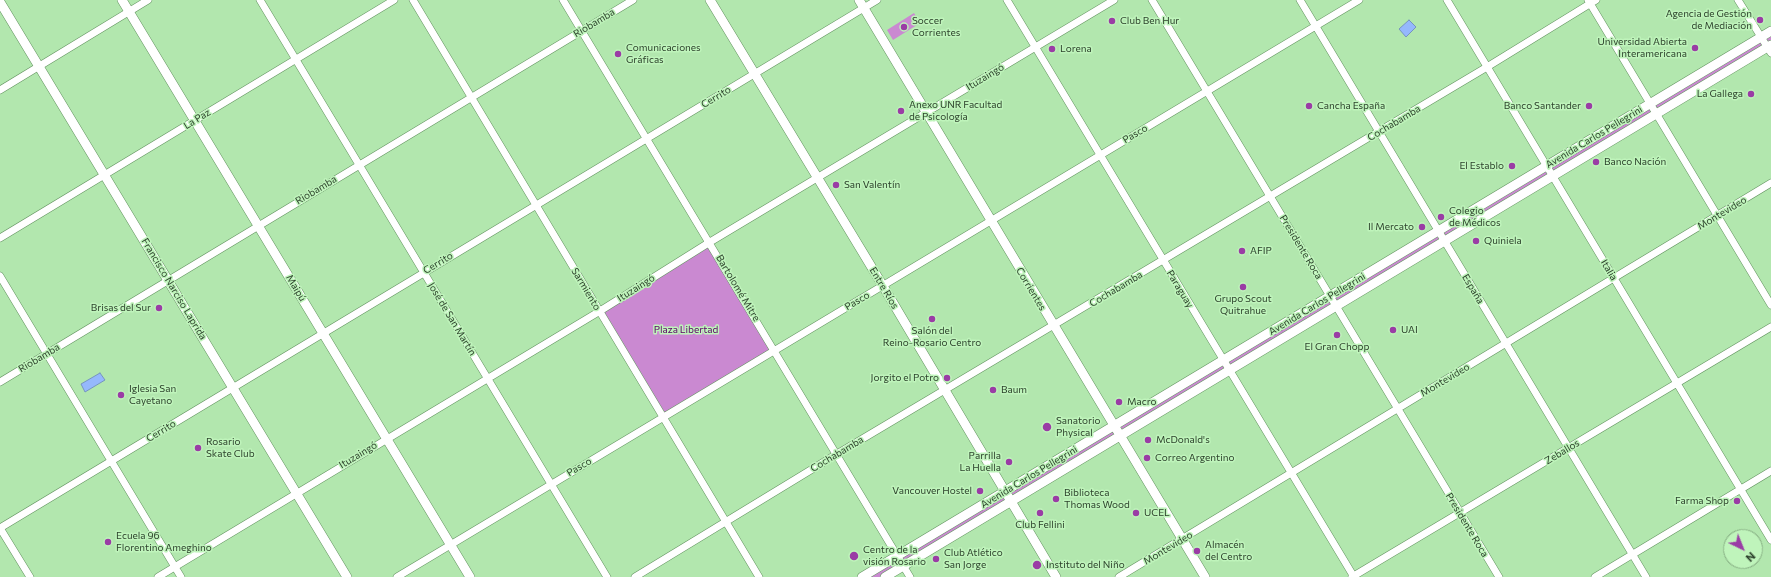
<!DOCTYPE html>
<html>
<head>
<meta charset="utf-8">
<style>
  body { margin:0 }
  #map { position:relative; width:1771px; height:577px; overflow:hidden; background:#b2e7ae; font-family:Commissioner,sans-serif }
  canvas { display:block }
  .north { position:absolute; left:1723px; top:529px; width:40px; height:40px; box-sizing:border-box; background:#bff4bb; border:1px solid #85ad82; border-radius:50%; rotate:137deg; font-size:11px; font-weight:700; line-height:16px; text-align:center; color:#2d422c }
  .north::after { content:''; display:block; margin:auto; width:14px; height:18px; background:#9a3ca5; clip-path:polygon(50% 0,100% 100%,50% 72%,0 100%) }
</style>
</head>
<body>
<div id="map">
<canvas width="1771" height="577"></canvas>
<div class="north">N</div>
</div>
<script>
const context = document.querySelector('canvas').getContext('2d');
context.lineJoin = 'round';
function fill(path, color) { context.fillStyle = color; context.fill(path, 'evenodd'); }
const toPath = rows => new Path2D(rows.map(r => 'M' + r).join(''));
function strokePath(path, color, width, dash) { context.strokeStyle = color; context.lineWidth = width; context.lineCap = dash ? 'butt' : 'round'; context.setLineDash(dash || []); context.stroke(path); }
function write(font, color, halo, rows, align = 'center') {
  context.font = font + ' Commissioner,sans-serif'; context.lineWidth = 3; context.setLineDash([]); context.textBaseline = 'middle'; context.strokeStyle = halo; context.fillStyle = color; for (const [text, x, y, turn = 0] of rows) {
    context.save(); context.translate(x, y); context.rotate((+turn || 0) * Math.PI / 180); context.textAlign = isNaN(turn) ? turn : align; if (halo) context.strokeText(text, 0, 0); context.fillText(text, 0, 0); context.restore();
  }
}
fill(toPath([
  [914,13,920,23,893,40,887,30],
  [1771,31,1771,45,885,577,862,577],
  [710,242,775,350,664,416,600,311]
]), '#ca89d1');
const water = toPath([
  [1409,20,1416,27,1406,37,1399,29,1409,20],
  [100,373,105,380,85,392,81,384,100,373]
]);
fill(water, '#95b8fc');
strokePath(water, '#7695be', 1);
const minor = toPath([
  [260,0,607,577],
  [413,0,759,577],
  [563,0,910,577],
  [1007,0,1354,577],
  [1152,0,1499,577],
  [1300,0,1646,577],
  [1447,0,1771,540],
  [1588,0,1771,305],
  [1738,0,1771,53],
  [0,90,148,0],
  [0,238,394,0],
  [0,276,181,577],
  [0,382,633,0],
  [0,528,877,0],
  [0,528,30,577],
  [158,577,600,311,710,242,1114,0],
  [397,577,1359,0],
  [635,577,837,454,1487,67,1596,0],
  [1119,577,1771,183],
  [1352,577,1771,327],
  [1595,577,1771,471]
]);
const major = toPath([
  [122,0,470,577],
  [710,0,883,286,1056,577],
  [859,0,1205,577],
  [0,2,347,577],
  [862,577,1771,31],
  [885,577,1771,45]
]);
strokePath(minor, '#62935f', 8);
strokePath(major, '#62935f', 10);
strokePath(minor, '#fff', 7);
strokePath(major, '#fff', 9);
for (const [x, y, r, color] of [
  [1760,20,4,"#9a3ca5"],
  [1112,21,4,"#9a3ca5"],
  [904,27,4,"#9a3ca5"],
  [1695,48,4,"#9a3ca5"],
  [1052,49,4,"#9a3ca5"],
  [618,54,4,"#9a3ca5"],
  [1751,94,4,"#9a3ca5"],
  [1309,106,4,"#9a3ca5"],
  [1589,106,4,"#9a3ca5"],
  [901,111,4,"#9a3ca5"],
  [1596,162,4,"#9a3ca5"],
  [1512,166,4,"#9a3ca5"],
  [836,185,4,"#9a3ca5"],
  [1441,217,4,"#9a3ca5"],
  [1422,227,4,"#9a3ca5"],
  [1476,241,4,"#9a3ca5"],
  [1242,251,4,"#9a3ca5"],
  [1243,287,4,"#9a3ca5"],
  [159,308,4,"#9a3ca5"],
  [932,319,4,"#9a3ca5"],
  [1393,330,4,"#9a3ca5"],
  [1337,335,4,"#9a3ca5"],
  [947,378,4,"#9a3ca5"],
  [993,390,4,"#9a3ca5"],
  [121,395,4,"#9a3ca5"],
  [1119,402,4,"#9a3ca5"],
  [1047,427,5,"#9a3ca5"],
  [1148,440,4,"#9a3ca5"],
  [198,448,4,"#9a3ca5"],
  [1147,458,4,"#9a3ca5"],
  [1009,462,4,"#9a3ca5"],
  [980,491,4,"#9a3ca5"],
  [1056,499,4,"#9a3ca5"],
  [1737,501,4,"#9a3ca5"],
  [1040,513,4,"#9a3ca5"],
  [1136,513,4,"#9a3ca5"],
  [108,542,4,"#9a3ca5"],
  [1197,551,4,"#9a3ca5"],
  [854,556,5,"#9a3ca5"],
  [936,559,4,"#9a3ca5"],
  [1037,565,5,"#9a3ca5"]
]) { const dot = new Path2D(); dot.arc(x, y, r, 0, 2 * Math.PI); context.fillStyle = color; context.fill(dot); strokePath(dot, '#bff4bb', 1.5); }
write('10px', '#2d422c', '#bff4bb', [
  ["Agencia de Gestión",1752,14,"right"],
  ["de Mediación",1752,26,"right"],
  ["Soccer",912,21],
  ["Corrientes",912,33],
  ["Club Ben Hur",1120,21],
  ["Universidad Abierta",1687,42,"right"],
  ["Interamericana",1687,54,"right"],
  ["Comunicaciones",626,48],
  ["Gráficas",626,60],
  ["Lorena",1060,49],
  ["La Gallega",1743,94,"right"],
  ["Anexo UNR Facultad",909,105],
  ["de Psicología",909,117],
  ["Cancha España",1317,106],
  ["Banco Santander",1581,106,"right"],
  ["Banco Nación",1604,162],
  ["El Establo",1504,166,"right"],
  ["San Valentín",844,185],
  ["Colegio",1449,211],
  ["de Médicos",1449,223],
  ["Il Mercato",1414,227,"right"],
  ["Quiniela",1484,241],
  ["AFIP",1250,251],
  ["Grupo Scout",1243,299,"center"],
  ["Quitrahue",1243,311,"center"],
  ["Brisas del Sur",151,308,"right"],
  ["UAI",1401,330],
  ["Salón del",932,331,"center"],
  ["Reino-Rosario Centro",932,343,"center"],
  ["El Gran Chopp",1337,347,"center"],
  ["Jorgito el Potro",939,378,"right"],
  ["Iglesia San",129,389],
  ["Cayetano",129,401],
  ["Baum",1001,390],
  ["Macro",1127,402],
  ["Sanatorio",1056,421],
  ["Physical",1056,433],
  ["McDonald's",1156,440],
  ["Rosario",206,442],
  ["Skate Club",206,454],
  ["Parrilla",1001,456,"right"],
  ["La Huella",1001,468,"right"],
  ["Correo Argentino",1155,458],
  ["Vancouver Hostel",972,491,"right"],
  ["Biblioteca",1064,493],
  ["Thomas Wood",1064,505],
  ["Farma Shop",1729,501,"right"],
  ["UCEL",1144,513],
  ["Club Fellini",1040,525,"center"],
  ["Ecuela 96",116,536],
  ["Florentino Ameghino",116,548],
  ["Almacén",1205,545],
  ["del Centro",1205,557],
  ["Centro de la",863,550],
  ["visión Rosario",863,562],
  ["Club Atlético",944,553],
  ["San Jorge",944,565],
  ["Instituto del Niño",1046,565]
], 'left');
write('10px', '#2d422c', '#bff4bb', [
  ["Riobamba",594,23,-31],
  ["Ituzaingó",985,77,-31],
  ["Cerrito",716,97,-31],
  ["La Paz",197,119,-31],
  ["Cochabamba",1394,123,-31],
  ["Pasco",1135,134,-31],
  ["Avenida Carlos Pellegrini",1594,137,-31],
  ["Riobamba",316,190,-31],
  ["Montevideo",1722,213,-31],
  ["Presidente Roca",1301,247,59],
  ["Cerrito",438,263,-31],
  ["Italia",1609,270,59],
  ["Maipú",296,288,59],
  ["Ituzaingó",636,288,-32],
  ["Bartolomé Mitre",738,288,59],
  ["Entre Ríos",884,288,59],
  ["Francisco Narciso Laprida",174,289,59],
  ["Sarmiento",586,289,59],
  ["Corrientes",1031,289,59],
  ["Cochabamba",1116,289,-31],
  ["Paraguay",1180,289,59],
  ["España",1473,289,59],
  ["Pasco",857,301,-31],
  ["Avenida Carlos Pellegrini",1317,304,-31],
  ["José de San Martín",452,319,59],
  ["Riobamba",39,358,-31],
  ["Montevideo",1445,380,-31],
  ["Cerrito",161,431,-31],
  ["Zeballos",1562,452,-31],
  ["Cochabamba",837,454,-31],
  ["Ituzaingó",358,455,-31],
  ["Pasco",579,467,-31],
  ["Avenida Carlos Pellegrini",1029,477,-31],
  ["Presidente Roca",1467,525,59],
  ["Montevideo",1168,548,-31]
]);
write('10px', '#5a0065', '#bff4bb', [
  ["Plaza Libertad",686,330]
]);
</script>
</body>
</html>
